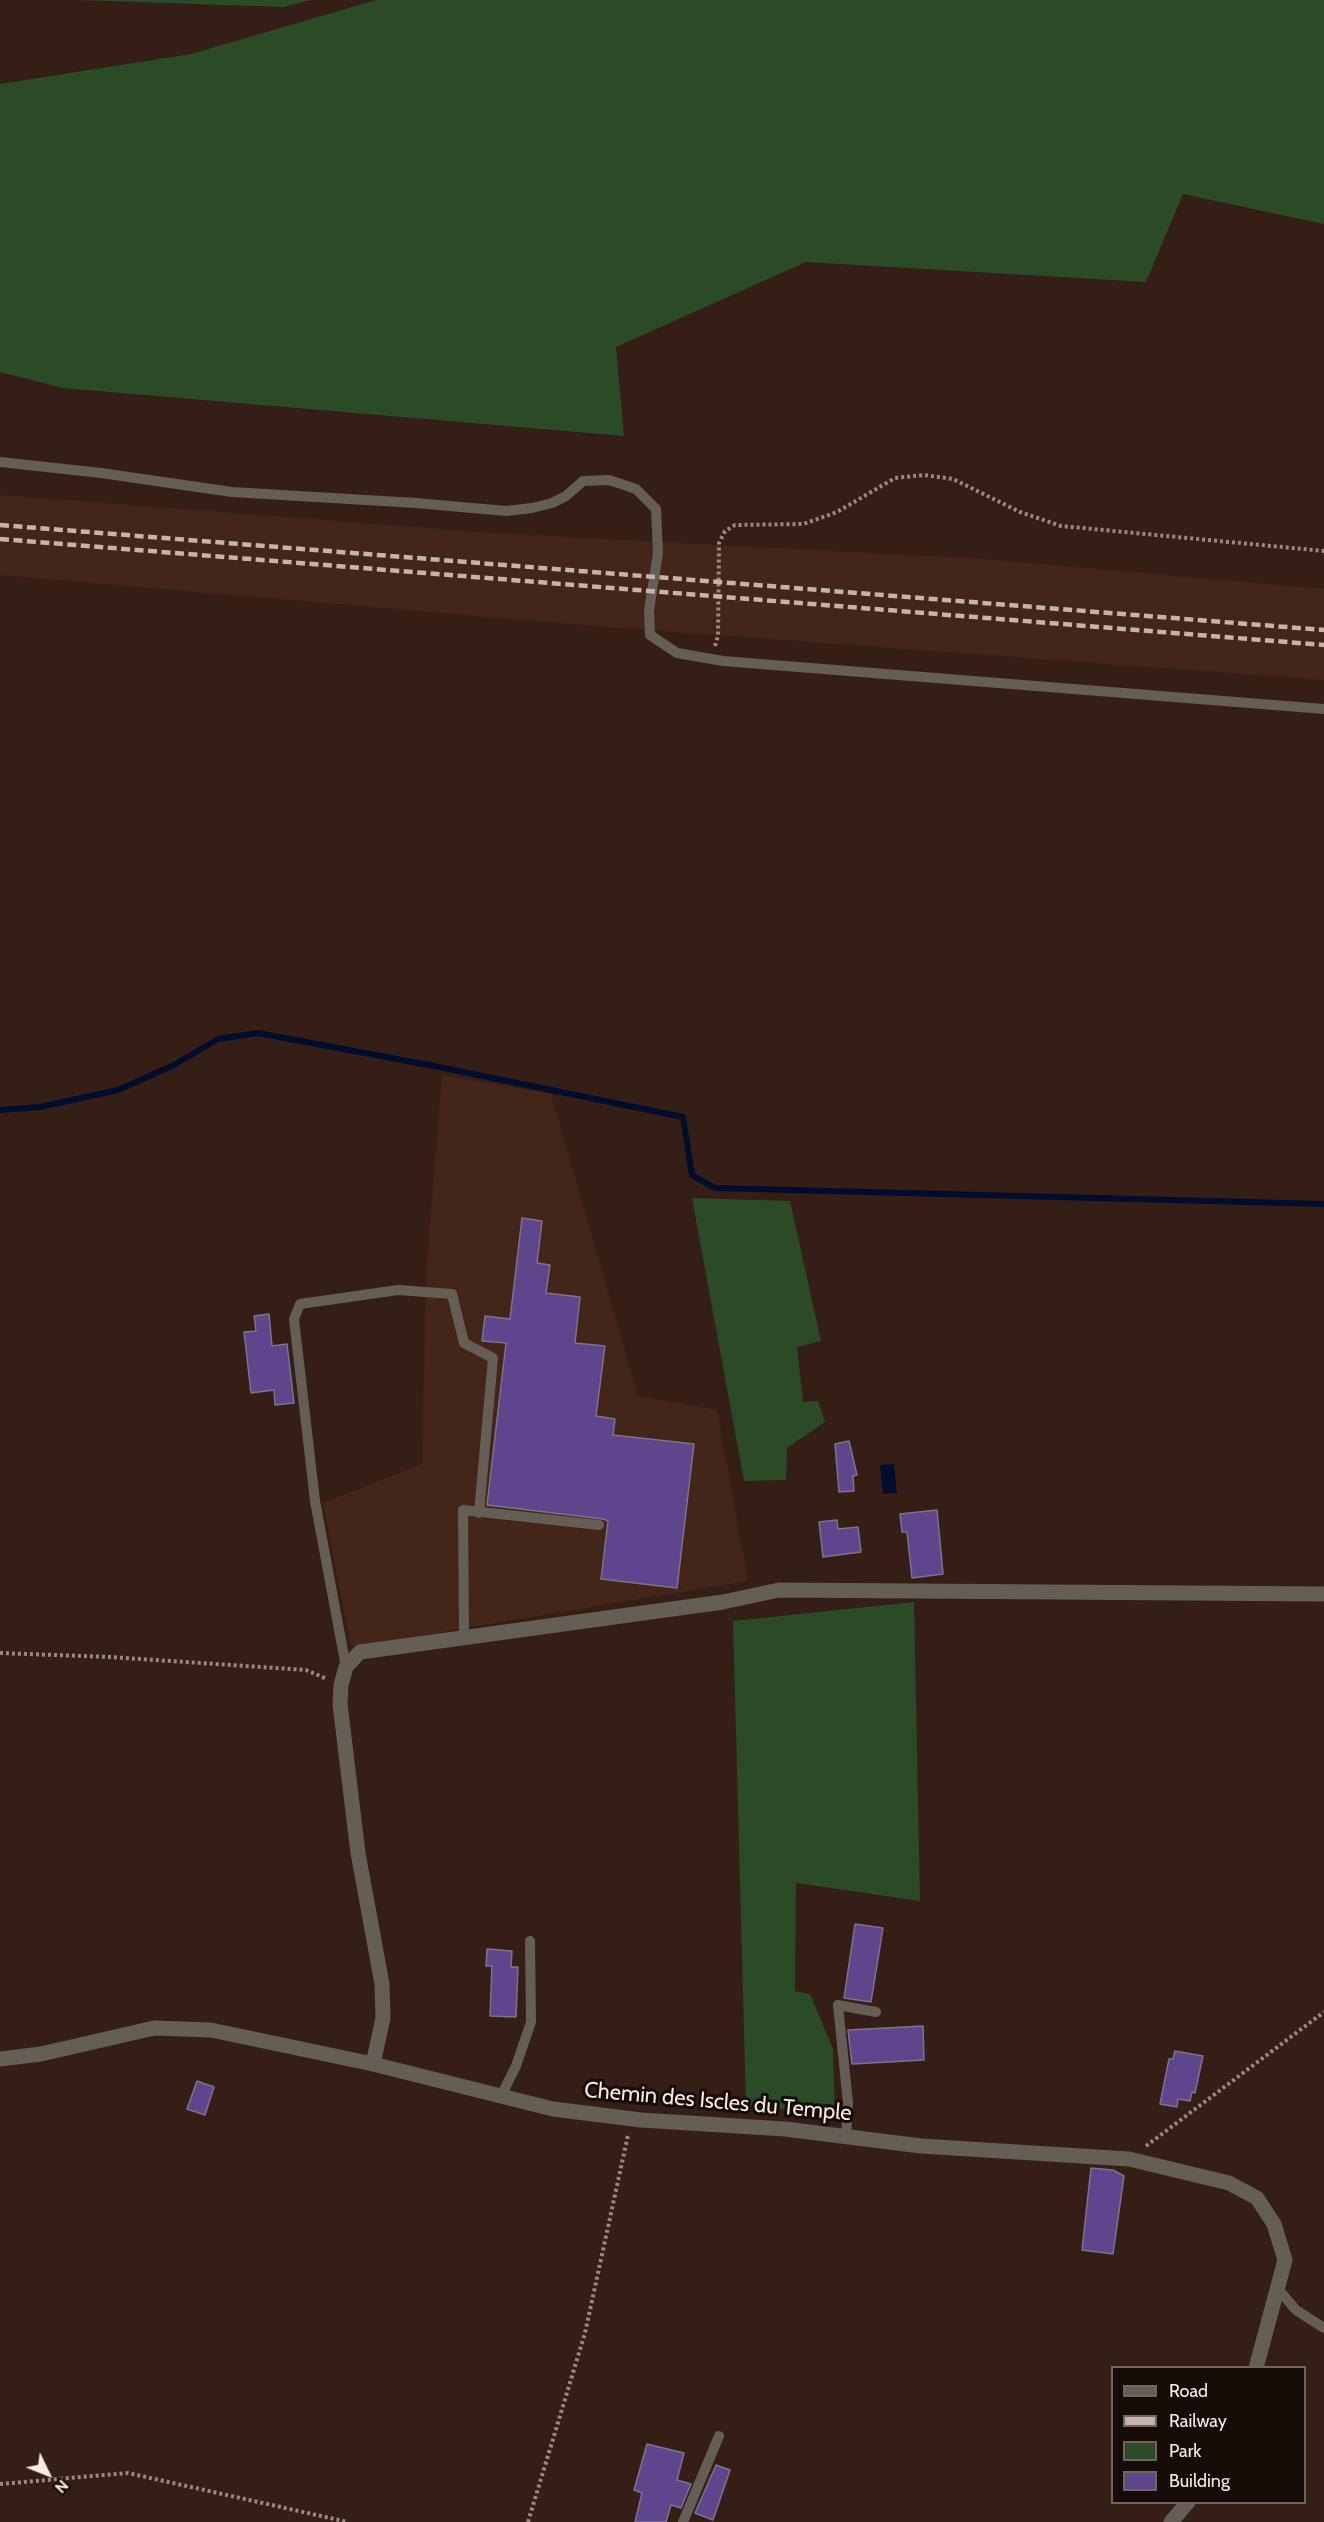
<!DOCTYPE html>
<html>
<head>
<meta charset="utf-8">
<style>
  body { margin:0 }
  #map { position:relative; width:1324px; height:2522px; overflow:hidden; background:#351e15; font-family:Cabin,sans-serif }
  canvas { display:block }
  .legend { position:absolute; left:1111px; top:2366px; width:195px; height:138px; box-sizing:border-box; background:#150b07; border:2px solid #71645f; margin:0; padding:8px 10px; list-style:none; font-size:18px; color:#faeae4 }
  .legend li { display:flex; align-items:center; gap:12px; height:30px }
  .legend b { width:30px; border:2px solid #71645f }
  .north { position:absolute; left:18px; top:2444px; width:60px; height:60px; -webkit-text-stroke:4px #150b07; paint-order:stroke; rotate:133deg; font-size:16px; font-weight:700; line-height:24px; text-align:center; color:#faeae4 }
  .north::after { content:''; display:block; margin:auto; width:21px; height:27px; background:#faeae4; clip-path:polygon(50% 0,100% 100%,50% 72%,0 100%) }
</style>
</head>
<body>
<div id="map">
<canvas width="1324" height="2522"></canvas>
<ul class="legend">
<li><b style="height:8px;background:#655e54"></b>Road</li>
<li><b style="height:8px;background:#c5b3ac"></b>Railway</li>
<li><b style="height:16px;background:#2a4b25"></b>Park</li>
<li><b style="height:16px;background:#5f458b"></b>Building</li>
</ul>
<div class="north">N</div>
</div>
<script>
const context = document.querySelector('canvas').getContext('2d');
context.lineJoin = 'round';
function fill(path, color) { context.fillStyle = color; context.fill(path, 'evenodd'); }
const toPath = rows => new Path2D(rows.map(r => 'M' + r).join(''));
function strokePath(path, color, width, dash) { context.strokeStyle = color; context.lineWidth = width; context.lineCap = dash ? 'butt' : 'round'; context.setLineDash(dash || []); context.stroke(path); }
function write(font, color, halo, rows, align = 'center') {
  context.font = font + ' Cabin,sans-serif'; context.lineWidth = 6; context.setLineDash([]); context.textBaseline = 'middle'; context.strokeStyle = halo; context.fillStyle = color; for (const [text, x, y, turn = 0] of rows) {
    context.save(); context.translate(x, y); context.rotate((+turn || 0) * Math.PI / 180); context.textAlign = isNaN(turn) ? turn : align; if (halo) context.strokeText(text, 0, 0); context.fillText(text, 0, 0); context.restore();
  }
}
fill(toPath([
  [0,495,491,533,984,559,1324,589,1324,680,583,625,0,575],
  [442,1075,551,1094,638,1396,717,1410,748,1581,351,1647,323,1503,422,1464,426,1273]
]), '#432519');
fill(toPath([
  [79,0,311,0,283,7],
  [376,0,1324,0,1324,224,1183,194,1146,282,806,262,616,347,624,436,63,388,0,372,0,84,191,54],
  [692,1198,790,1201,821,1341,797,1347,803,1402,818,1401,825,1422,787,1448,786,1480,744,1481],
  [914,1602,920,1901,796,1883,795,1991,810,1994,833,2049,835,2114,746,2106,733,1621]
]), '#2a4b25');
fill(toPath([
  [894,1464,897,1493,883,1494,880,1465]
]), '#000d2c');
strokePath(toPath([
  [0,1110,40,1107,118,1090,174,1065,218,1039,258,1033,434,1066,683,1117,692,1175,715,1188,1324,1204]
]), '#000d2c', 6);
const building = toPath([
  [522,1218,542,1221,537,1263,550,1265,546,1293,580,1297,575,1343,605,1346,596,1416,615,1419,613,1435,694,1444,677,1588,601,1579,608,1521,603,1519,487,1505,506,1343,482,1341,485,1316,510,1319,522,1218],
  [269,1314,272,1346,287,1344,294,1403,275,1405,274,1390,251,1393,244,1332,256,1331,254,1316,269,1314],
  [849,1441,857,1475,853,1476,854,1491,839,1492,835,1444,849,1441],
  [937,1510,943,1574,912,1578,907,1532,902,1532,900,1514,937,1510],
  [837,1520,838,1529,858,1527,861,1552,823,1557,819,1522,837,1520],
  [855,1924,883,1928,871,2002,844,1998,855,1924],
  [487,1949,512,1951,511,1967,518,1967,516,2017,490,2016,492,1966,486,1966,487,1949],
  [923,2026,924,2060,852,2064,848,2030,923,2026],
  [1175,2051,1203,2056,1195,2093,1192,2092,1190,2101,1178,2099,1177,2107,1160,2104,1169,2059,1173,2059,1175,2051],
  [197,2081,214,2087,205,2115,187,2109,197,2081],
  [1091,2168,1113,2170,1124,2176,1113,2254,1082,2250,1091,2168],
  [647,2444,684,2453,677,2480,691,2484,681,2508,671,2505,666,2522,635,2522,642,2493,634,2490,647,2444],
  [716,2465,730,2470,713,2520,695,2513,716,2465]
]);
fill(building, '#5f458b');
strokePath(building, '#7b748d', 1.5);
strokePath(toPath([
  [715,646,718,636,719,543,725,531,735,525,803,524,837,512,895,478,924,475,953,479,1020,512,1061,526,1324,551],
  [0,1653,110,1657,306,1670,327,1679],
  [1146,2146,1324,2012],
  [0,2484,128,2473,348,2522],
  [528,2522,585,2333,628,2135]
]), '#9c8881', 4, [3, 3]);
strokePath(toPath([
  [0,462,101,473,232,492,416,503,506,511,532,508,552,503,566,496,583,481,609,480,636,489,656,509,658,553,649,610,650,635,677,653,723,661,1324,709],
  [464,1637,463,1510,599,1525],
  [346,1667,315,1501,294,1319,300,1304,398,1290,452,1294,464,1343,493,1358,479,1513],
  [501,2096,516,2066,531,2022,530,1941],
  [846,2137,848,2103,838,2005,876,2012],
  [1278,2289,1296,2310,1324,2328],
  [683,2522,719,2436]
]), '#655e54', 10);
strokePath(toPath([
  [0,2059,41,2054,154,2028,211,2030,373,2064,553,2109,641,2120,785,2129,921,2146,1129,2159,1229,2183,1257,2198,1274,2224,1285,2260,1256,2368],
  [373,2064,383,2018,382,1984,358,1853,340,1704,341,1685,346,1667,360,1652,723,1602,779,1590,1324,1594],
  [1171,2522,1188,2502]
]), '#655e54', 15);
strokePath(toPath([
  [0,525,1324,630],
  [0,539,1324,645]
]), '#c5b3ac', 4.5, [9, 4.5]);
write('22px', '#faeae4', '#150b07', [
  ["Chemin des Iscles du Temple",718,2102,5]
]);
</script>
</body>
</html>
